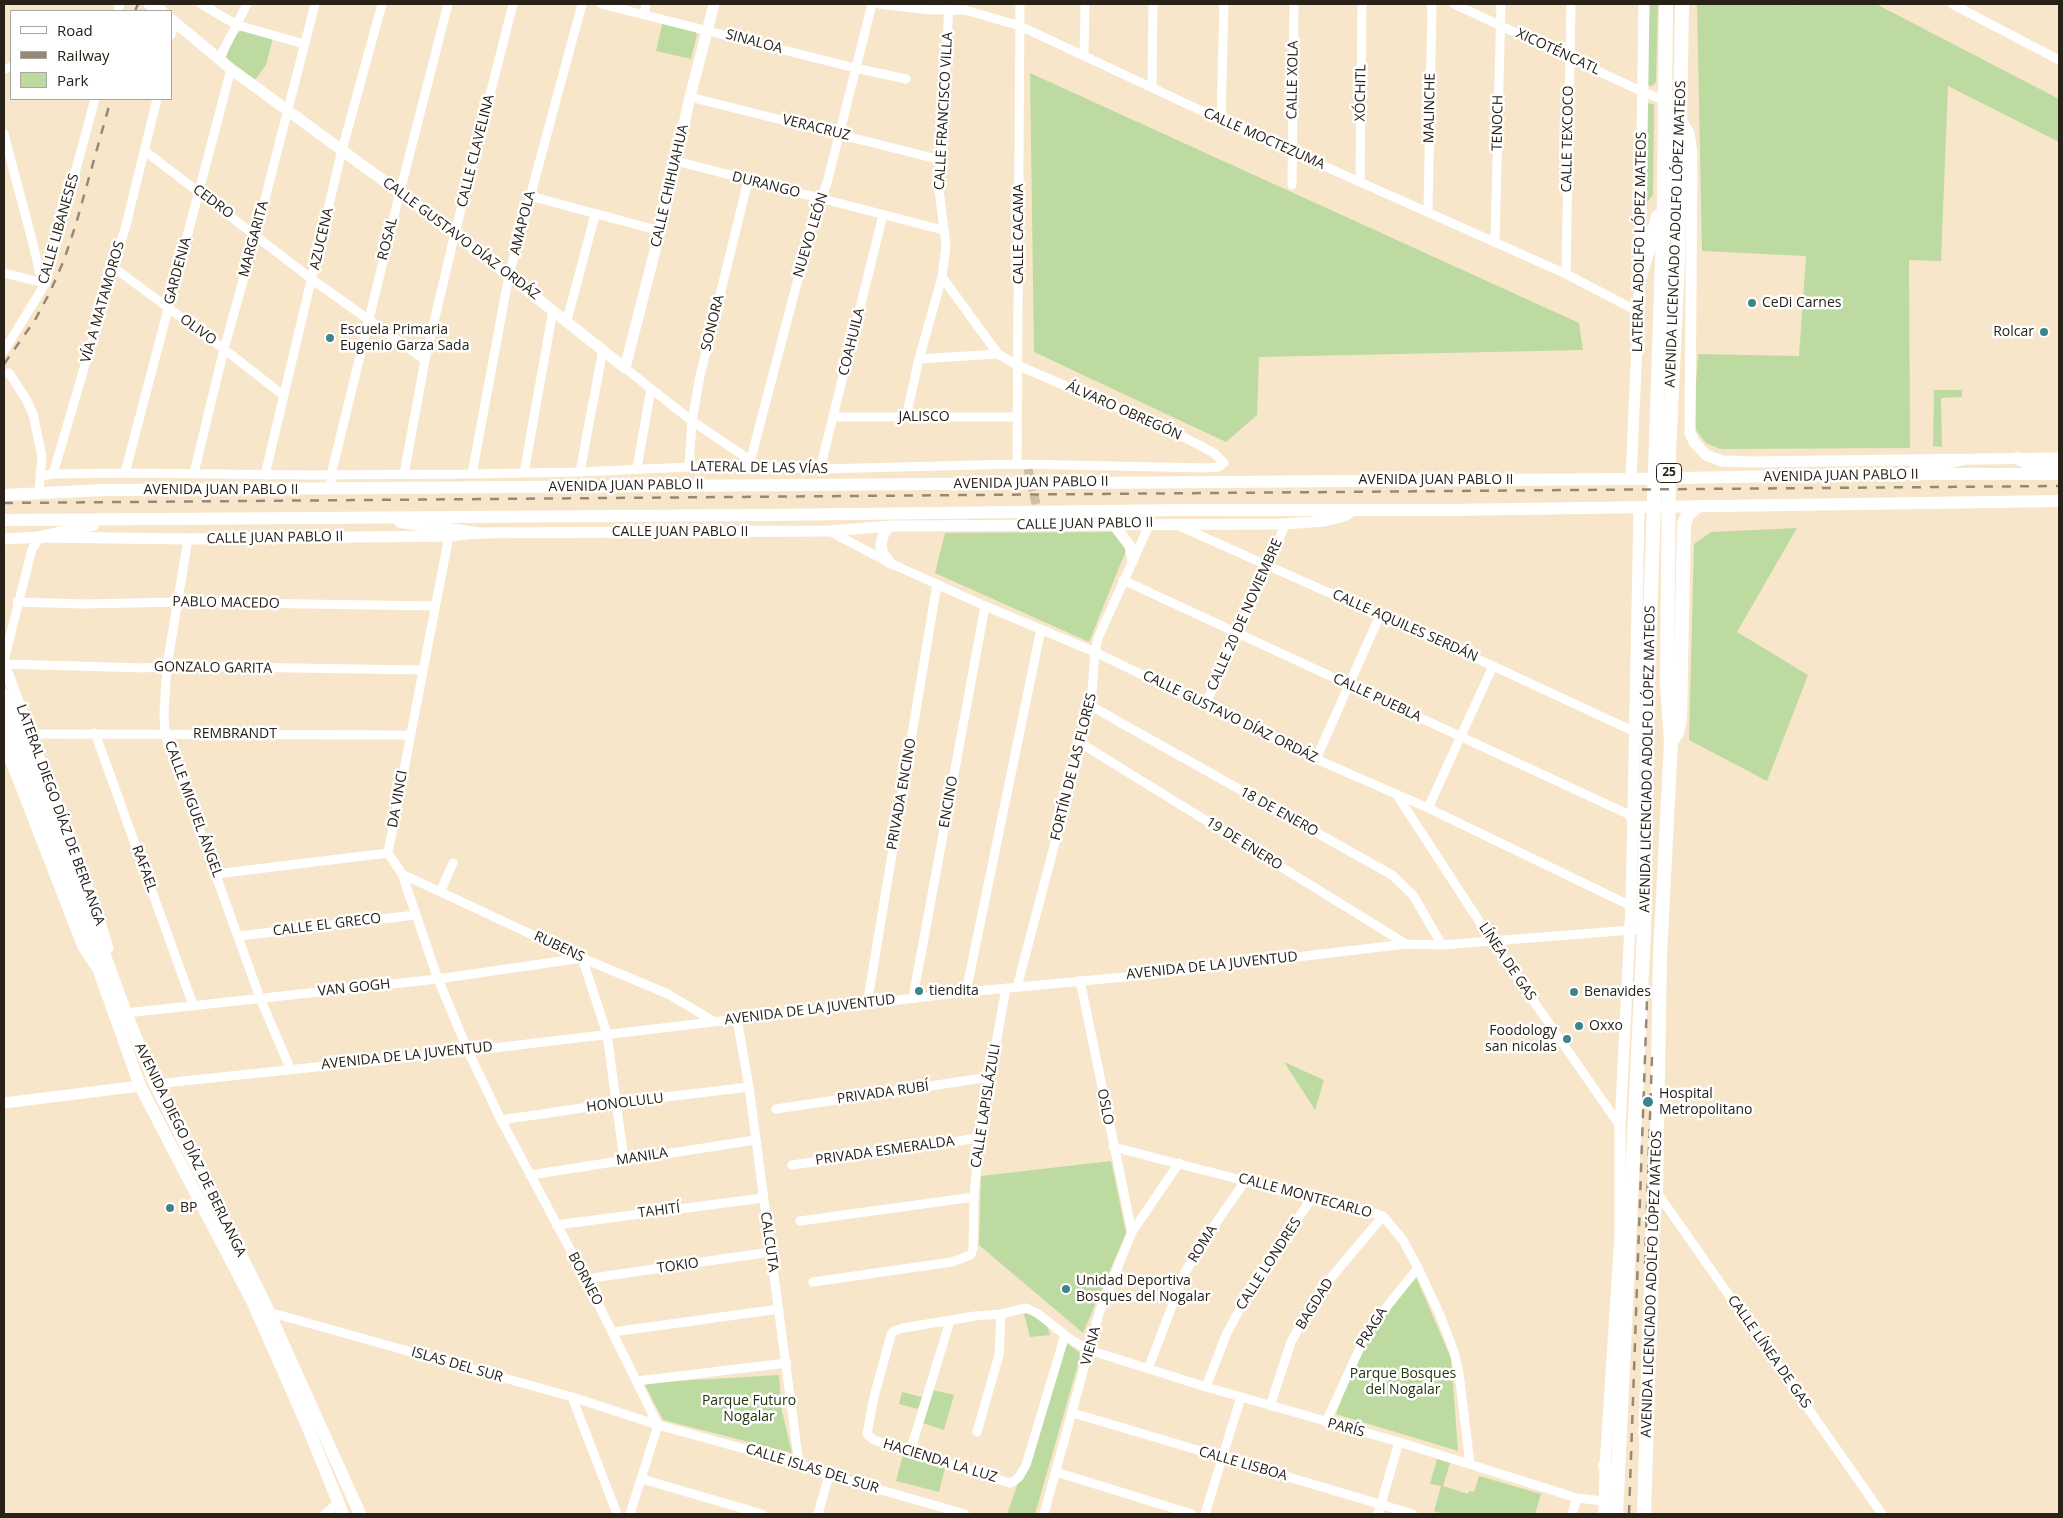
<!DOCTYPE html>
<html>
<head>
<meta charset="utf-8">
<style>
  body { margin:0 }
  #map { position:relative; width:2063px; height:1518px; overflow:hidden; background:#f8e6cb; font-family:"Open Sans",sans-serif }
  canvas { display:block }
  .frame { position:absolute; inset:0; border:5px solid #272117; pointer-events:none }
  .legend { position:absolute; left:10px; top:10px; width:162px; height:90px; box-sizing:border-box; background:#fff; border:1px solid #a9a6a2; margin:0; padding:6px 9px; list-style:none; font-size:15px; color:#272117 }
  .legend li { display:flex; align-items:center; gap:10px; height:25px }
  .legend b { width:25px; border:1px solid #a9a6a2 }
</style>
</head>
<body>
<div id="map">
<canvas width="2063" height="1518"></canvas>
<div class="frame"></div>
<ul class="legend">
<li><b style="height:6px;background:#fff"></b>Road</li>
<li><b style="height:6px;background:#968a77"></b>Railway</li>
<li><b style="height:14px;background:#bddaa1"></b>Park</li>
</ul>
</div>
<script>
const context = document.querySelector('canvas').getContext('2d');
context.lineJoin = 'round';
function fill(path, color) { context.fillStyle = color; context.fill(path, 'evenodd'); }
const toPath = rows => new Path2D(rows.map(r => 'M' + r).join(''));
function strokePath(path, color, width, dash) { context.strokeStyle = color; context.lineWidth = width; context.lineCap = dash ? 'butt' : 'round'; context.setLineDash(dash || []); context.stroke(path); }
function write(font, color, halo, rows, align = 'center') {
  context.font = font + ' "Open Sans",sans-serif'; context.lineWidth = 5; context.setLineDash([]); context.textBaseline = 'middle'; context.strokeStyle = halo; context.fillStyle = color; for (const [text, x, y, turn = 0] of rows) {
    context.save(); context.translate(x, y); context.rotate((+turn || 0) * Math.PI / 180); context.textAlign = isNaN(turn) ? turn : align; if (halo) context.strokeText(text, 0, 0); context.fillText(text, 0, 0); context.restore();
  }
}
fill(toPath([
  [1647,4,1658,4,1656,82,1652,86,1648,85],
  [1697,4,1793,4,1798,6,1799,4,1876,4,2059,99,2059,142,1948,86,1941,261,1909,260,1910,448,1720,449,1706,443,1693,426,1698,354,1799,356,1806,256,1702,251],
  [663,21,695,30,697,35,691,59,656,51],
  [241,30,273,38,266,65,255,80,226,59,231,40],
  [1030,73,1579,323,1583,350,1259,357,1257,415,1226,442,1034,352],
  [1649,103,1654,105,1654,109,1653,195,1643,207,1647,105],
  [1934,390,1962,390,1962,397,1941,398,1942,447,1933,446],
  [1797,528,1737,632,1808,675,1767,781,1689,740,1694,544,1711,532],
  [1114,532,1127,548,1089,642,935,573,945,533],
  [1284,1062,1324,1080,1315,1110],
  [1111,1161,1126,1233,1083,1333,979,1245,981,1176],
  [1415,1275,1451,1358,1458,1451,1336,1414,1364,1342],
  [1032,1311,1047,1325,1050,1335,1030,1337,1024,1314],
  [1067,1343,1081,1354,1035,1514,1007,1514],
  [779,1375,782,1411,792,1453,663,1420,644,1383],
  [933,1390,954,1395,944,1430,923,1423],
  [902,1392,922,1397,918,1409,899,1404],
  [903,1455,945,1468,939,1492,896,1481],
  [1437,1459,1450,1463,1443,1486,1468,1494,1469,1491,1474,1492,1479,1476,1541,1494,1535,1514,1444,1514,1434,1511,1441,1486,1430,1484]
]), '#bddaa1');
strokePath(toPath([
  [1028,469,1040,521]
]), '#cebfa7', 9, [9, 4.5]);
strokePath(toPath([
  [201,4,237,25,304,44],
  [601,4,855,68,906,79],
  [879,4,932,10,965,10,1020,26,1221,120,1566,274,1639,312],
  [1454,4,1643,92,1663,100],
  [1952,4,2059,60],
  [118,11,120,4],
  [644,14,646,4],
  [171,35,174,22],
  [1084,56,1085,4],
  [219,59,247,4],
  [4,69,11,67],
  [1152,87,1153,4],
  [690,97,941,160],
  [1221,120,1224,4],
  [4,134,33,244,42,282],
  [145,151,313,280,425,360],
  [676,161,943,230],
  [1360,182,1362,4],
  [1292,185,1294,4],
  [530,196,660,231],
  [1428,212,1432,4],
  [1495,243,1501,4],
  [113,267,224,349,283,395],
  [4,273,44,283],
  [1566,274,1571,4],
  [942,277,998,354],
  [567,320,595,215],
  [4,351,45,284,95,99],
  [625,368,692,421,750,460],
  [9,373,26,399,33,414,42,457,40,476],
  [833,417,1016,417],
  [906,417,919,359,942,277,946,245,938,182,941,160,949,4],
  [1017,464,1020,4],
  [749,466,815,214,827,183,872,4],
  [689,467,692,421,700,376,748,181],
  [637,468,651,389],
  [820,469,883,215],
  [580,472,603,349],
  [125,473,231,69],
  [194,473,224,349,256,234,315,4],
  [524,473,553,310],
  [53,474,125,473,312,475,472,474,580,472,689,467,749,466,820,469,1017,464,1207,468,1218,467,1224,463,1214,453,1176,433,1019,366,998,354,919,359],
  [404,474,425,360,455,233,513,4],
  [472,474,509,275,582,4],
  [265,475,342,150,382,4],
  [331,489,331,475,400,192,448,4],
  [39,493,40,476,53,474,126,225,157,99],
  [1179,526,1493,666,1635,732],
  [449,536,388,853,402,874,438,979,468,1051,501,1120,586,1279,658,1425,630,1514],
  [188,539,167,666,164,713,165,734,260,998,290,1068],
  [1123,580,1632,816],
  [17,602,84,604,179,602,435,606],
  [4,661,32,549,40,537],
  [4,664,144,668,167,666,422,670],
  [1205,705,1269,565,1285,524],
  [1091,706,1392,875,1413,895,1442,945],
  [95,733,193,1005],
  [31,734,409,735],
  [1082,744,1406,944],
  [1316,759,1380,615],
  [1397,795,1492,941,1620,1126],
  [1428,808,1493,666],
  [216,874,388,853],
  [402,874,582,958,668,994,715,1022],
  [441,890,453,863],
  [239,936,415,915],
  [582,958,607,1034,624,1160],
  [1080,980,1132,1232],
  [1017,987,1091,706,1095,652,1098,638,1150,523],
  [966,992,1041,629],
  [913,998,985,606],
  [867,1005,937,584],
  [126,1013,438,979,582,958],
  [737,1019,749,1087,799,1464],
  [155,1084,468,1051,966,992,1146,975,1406,944,1442,945,1644,929,1631,906,1428,808,1316,759,1095,652,985,606,890,563,829,531],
  [776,1109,990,1077],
  [501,1120,616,1103,749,1087],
  [1113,1147,1312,1198,1346,1204,1383,1216,1403,1240,1418,1268,1440,1315,1454,1352,1459,1373,1470,1464],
  [792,1165,979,1138],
  [530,1175,755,1140],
  [1656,1191,1882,1514],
  [800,1221,974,1197],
  [556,1225,763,1198],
  [586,1279,770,1252],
  [813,1282,952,1262,971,1255,973,1248,974,1197,979,1138,1006,988],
  [265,1311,572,1397,658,1425,799,1464,829,1475,965,1514],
  [613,1332,779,1309],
  [1065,1335,1026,1465,1019,1477,1014,1481,1010,1483,910,1452,874,1440,867,1434,874,1397,891,1335,894,1331,903,1328,975,1316,1001,1314,1026,1308,1037,1313,1046,1320,1065,1335,1073,1341,1089,1350,1206,1387,1399,1442,1577,1498,1603,1501],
  [1148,1369,1185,1272,1220,1217,1246,1180],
  [637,1381,787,1363],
  [1206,1387,1226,1335,1253,1284,1312,1198],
  [572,1397,617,1514],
  [1270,1406,1291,1342,1304,1319,1330,1279,1383,1216],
  [1073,1413,1413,1514],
  [1326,1422,1368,1330,1418,1268],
  [977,1432,999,1355,1001,1314],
  [910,1452,950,1321],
  [1056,1472,1192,1514],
  [642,1479,762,1514],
  [325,1514,338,1503],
  [818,1514,829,1475],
  [1044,1514,1099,1313,1132,1232,1179,1163],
  [1205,1514,1241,1397],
  [1378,1514,1399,1442],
  [1572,1514,1577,1498]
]), '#fff', 9);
strokePath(toPath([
  [149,4,162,11],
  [171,19,231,69,455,233,625,368,660,231,690,97,714,4],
  [1679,117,1689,133,1692,154,1690,433,1694,442,1706,455,1722,461,1751,462,2059,458],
  [1631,479,1640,276,1644,4],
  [1113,524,1130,546,1133,560],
  [4,539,40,537,188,539,449,536,476,533,829,531,891,526,1285,524,1324,521,1344,516,1354,510],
  [890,563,883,554,881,547,882,539,885,531,891,526],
  [4,664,95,907,108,948],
  [4,743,83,947,95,965],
  [4,1103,140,1086],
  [1604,1514,1605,1466,1620,1235,1620,1126,1631,906,1639,508]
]), '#fff', 11);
strokePath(toPath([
  [2017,458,2026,463,2059,465],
  [1915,468,1960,460],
  [4,495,104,490,1631,479,1881,474,2059,474],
  [4,520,768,515,1185,510,1449,510,2059,501],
  [400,522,476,533],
  [40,537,93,525],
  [4,695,88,909,126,1013,155,1084,263,1299,360,1514],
  [4,721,78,912,140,1086,253,1303,306,1423,343,1514]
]), '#fff', 12);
strokePath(toPath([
  [1640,276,1658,217],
  [1672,740,1677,733,1680,719,1684,524,1688,514,1696,507],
  [1632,816,1643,792],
  [1605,1466,1617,1487],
  [1616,1514,1644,929,1648,680,1664,200,1666,4],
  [1644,1514,1651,1297,1652,1236,1656,1191,1660,955,1671,742,1667,685,1669,454,1678,261,1682,4]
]), '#fff', 14);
strokePath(toPath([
  [135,11,138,4],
  [4,364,35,320,50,292,64,260,76,224,111,99],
  [4,503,2059,486],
  [1645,1264,1652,1057],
  [1629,1514,1647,1000]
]), '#968a77', 2.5, [9, 9]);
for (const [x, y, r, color] of [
  [1752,303,5,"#3d858b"],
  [2044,332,5,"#3d858b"],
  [330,338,5,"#3d858b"],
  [919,991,5,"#3d858b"],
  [1574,992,5,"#3d858b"],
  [1579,1026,5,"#3d858b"],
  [1567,1039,5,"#3d858b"],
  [1648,1102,6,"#3d858b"],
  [170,1208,5,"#3d858b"],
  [1066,1289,5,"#3d858b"]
]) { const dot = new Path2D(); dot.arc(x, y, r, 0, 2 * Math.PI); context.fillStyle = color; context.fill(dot); strokePath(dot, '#fff', 2); }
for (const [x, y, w] of [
  [1669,473,25]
]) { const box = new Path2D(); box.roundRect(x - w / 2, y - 9.5, w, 19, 4); context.fillStyle = '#fff'; context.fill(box); strokePath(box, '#272117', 1); }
write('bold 12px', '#272117', null, [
  ["25",1669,473]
]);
write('14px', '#272117', '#fff', [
  ["SINALOA",754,42,15],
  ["XICOTÉNCATL",1558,52,25],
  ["CALLE XOLA",1293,80,-89],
  ["XÓCHITL",1361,93,-89],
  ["MALINCHE",1430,108,-89],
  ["CALLE FRANCISCO VILLA",944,111,-87],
  ["TENOCH",1498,123,-89],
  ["VERACRUZ",816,128,14],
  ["CALLE MOCTEZUMA",1264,139,24],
  ["CALLE TEXCOCO",1568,139,-89],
  ["CALLE CLAVELINA",476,151,-76],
  ["DURANGO",766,185,14],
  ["CALLE CHIHUAHUA",670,186,-77],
  ["CEDRO",213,202,37],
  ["AMAPOLA",523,223,-76],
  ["CALLE LIBANESES",59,229,-74],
  ["CALLE CACAMA",1019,234,-90],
  ["AVENIDA LICENCIADO ADOLFO LÓPEZ MATEOS",1676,234,-88],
  ["NUEVO LEÓN",811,235,-73],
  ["MARGARITA",254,239,-75],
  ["AZUCENA",322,239,-77],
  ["ROSAL",388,239,-76],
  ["CALLE GUSTAVO DÍAZ ORDÁZ",461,239,37],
  ["LATERAL ADOLFO LÓPEZ MATEOS",1640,242,-89],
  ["GARDENIA",178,271,-75],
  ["VÍA A MATAMOROS",103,302,-74],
  ["SONORA",713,323,-76],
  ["OLIVO",198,330,36],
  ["COAHUILA",852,342,-76],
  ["ÁLVARO OBREGÓN",1124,411,24],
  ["JALISCO",924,417],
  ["LATERAL DE LAS VÍAS",759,468,1],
  ["AVENIDA JUAN PABLO II",1841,476,-1],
  ["AVENIDA JUAN PABLO II",1436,480],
  ["AVENIDA JUAN PABLO II",1031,483,-1],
  ["AVENIDA JUAN PABLO II",626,486,-1],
  ["AVENIDA JUAN PABLO II",221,490],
  ["CALLE JUAN PABLO II",1085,524,-1],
  ["CALLE JUAN PABLO II",680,532],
  ["CALLE JUAN PABLO II",275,538,-1],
  ["PABLO MACEDO",226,603,1],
  ["CALLE 20 DE NOVIEMBRE",1245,615,-66],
  ["CALLE AQUILES SERDÁN",1405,626,24],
  ["GONZALO GARITA",213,668,1],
  ["CALLE PUEBLA",1377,698,25],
  ["CALLE GUSTAVO DÍAZ ORDÁZ",1230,717,26],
  ["REMBRANDT",235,734],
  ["AVENIDA LICENCIADO ADOLFO LÓPEZ MATEOS",1648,759,-89],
  ["FORTÍN DE LAS FLORES",1074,767,-76],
  ["PRIVADA ENCINO",902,794,-80],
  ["DA VINCI",398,799,-80],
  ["ENCINO",949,802,-80],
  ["CALLE MIGUEL ÁNGEL",193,809,70],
  ["18 DE ENERO",1279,812,29],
  ["LATERAL DIEGO DÍAZ DE BERLANGA",60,815,70],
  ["19 DE ENERO",1244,844,32],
  ["RAFAEL",144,869,70],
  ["CALLE EL GRECO",327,925,-7],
  ["RUBENS",559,947,25],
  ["LÍNEA DE GAS",1507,962,56],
  ["AVENIDA DE LA JUVENTUD",1212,966,-6],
  ["VAN GOGH",354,988,-6],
  ["AVENIDA DE LA JUVENTUD",810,1010,-7],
  ["AVENIDA DE LA JUVENTUD",407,1056,-6],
  ["PRIVADA RUBÍ",883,1093,-8],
  ["HONOLULU",625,1103,-7],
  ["CALLE LAPISLÁZULI",986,1106,-81],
  ["OSLO",1105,1107,79],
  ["AVENIDA DIEGO DÍAZ DE BERLANGA",190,1150,64],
  ["PRIVADA ESMERALDA",885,1151,-8],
  ["MANILA",642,1157,-9],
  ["CALLE MONTECARLO",1305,1196,15],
  ["TAHITÍ",659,1211,-7],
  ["CALCUTA",769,1242,82],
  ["ROMA",1203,1244,-58],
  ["CALLE LONDRES",1269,1264,-57],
  ["TOKIO",678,1266,-8],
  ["BORNEO",585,1279,62],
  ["AVENIDA LICENCIADO ADOLFO LÓPEZ MATEOS",1652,1284,-88],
  ["BAGDAD",1315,1304,-58],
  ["PRAGA",1372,1328,-58],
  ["VIENA",1091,1346,-75],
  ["CALLE LÍNEA DE GAS",1769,1352,55],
  ["ISLAS DEL SUR",457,1365,16],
  ["PARÍS",1346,1428,15],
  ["HACIENDA LA LUZ",940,1461,17],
  ["CALLE LISBOA",1243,1464,16],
  ["CALLE ISLAS DEL SUR",812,1469,17]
]);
write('14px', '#272117', '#fff', [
  ["CeDi Carnes",1762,303],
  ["Escuela Primaria",340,330],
  ["Eugenio Garza Sada",340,346],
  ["Rolcar",2034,332,"right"],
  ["tiendita",929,991],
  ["Benavides",1584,992],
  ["Oxxo",1589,1026],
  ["Foodology",1557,1031,"right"],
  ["san nicolas",1557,1047,"right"],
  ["Hospital",1659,1094],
  ["Metropolitano",1659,1110],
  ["BP",180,1208],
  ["Unidad Deportiva",1076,1281],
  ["Bosques del Nogalar",1076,1297]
], 'left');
write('14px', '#23360a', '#fff', [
  ["Parque Bosques",1403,1374],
  ["del Nogalar",1403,1390],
  ["Parque Futuro",749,1401],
  ["Nogalar",749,1417]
]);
</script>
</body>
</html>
